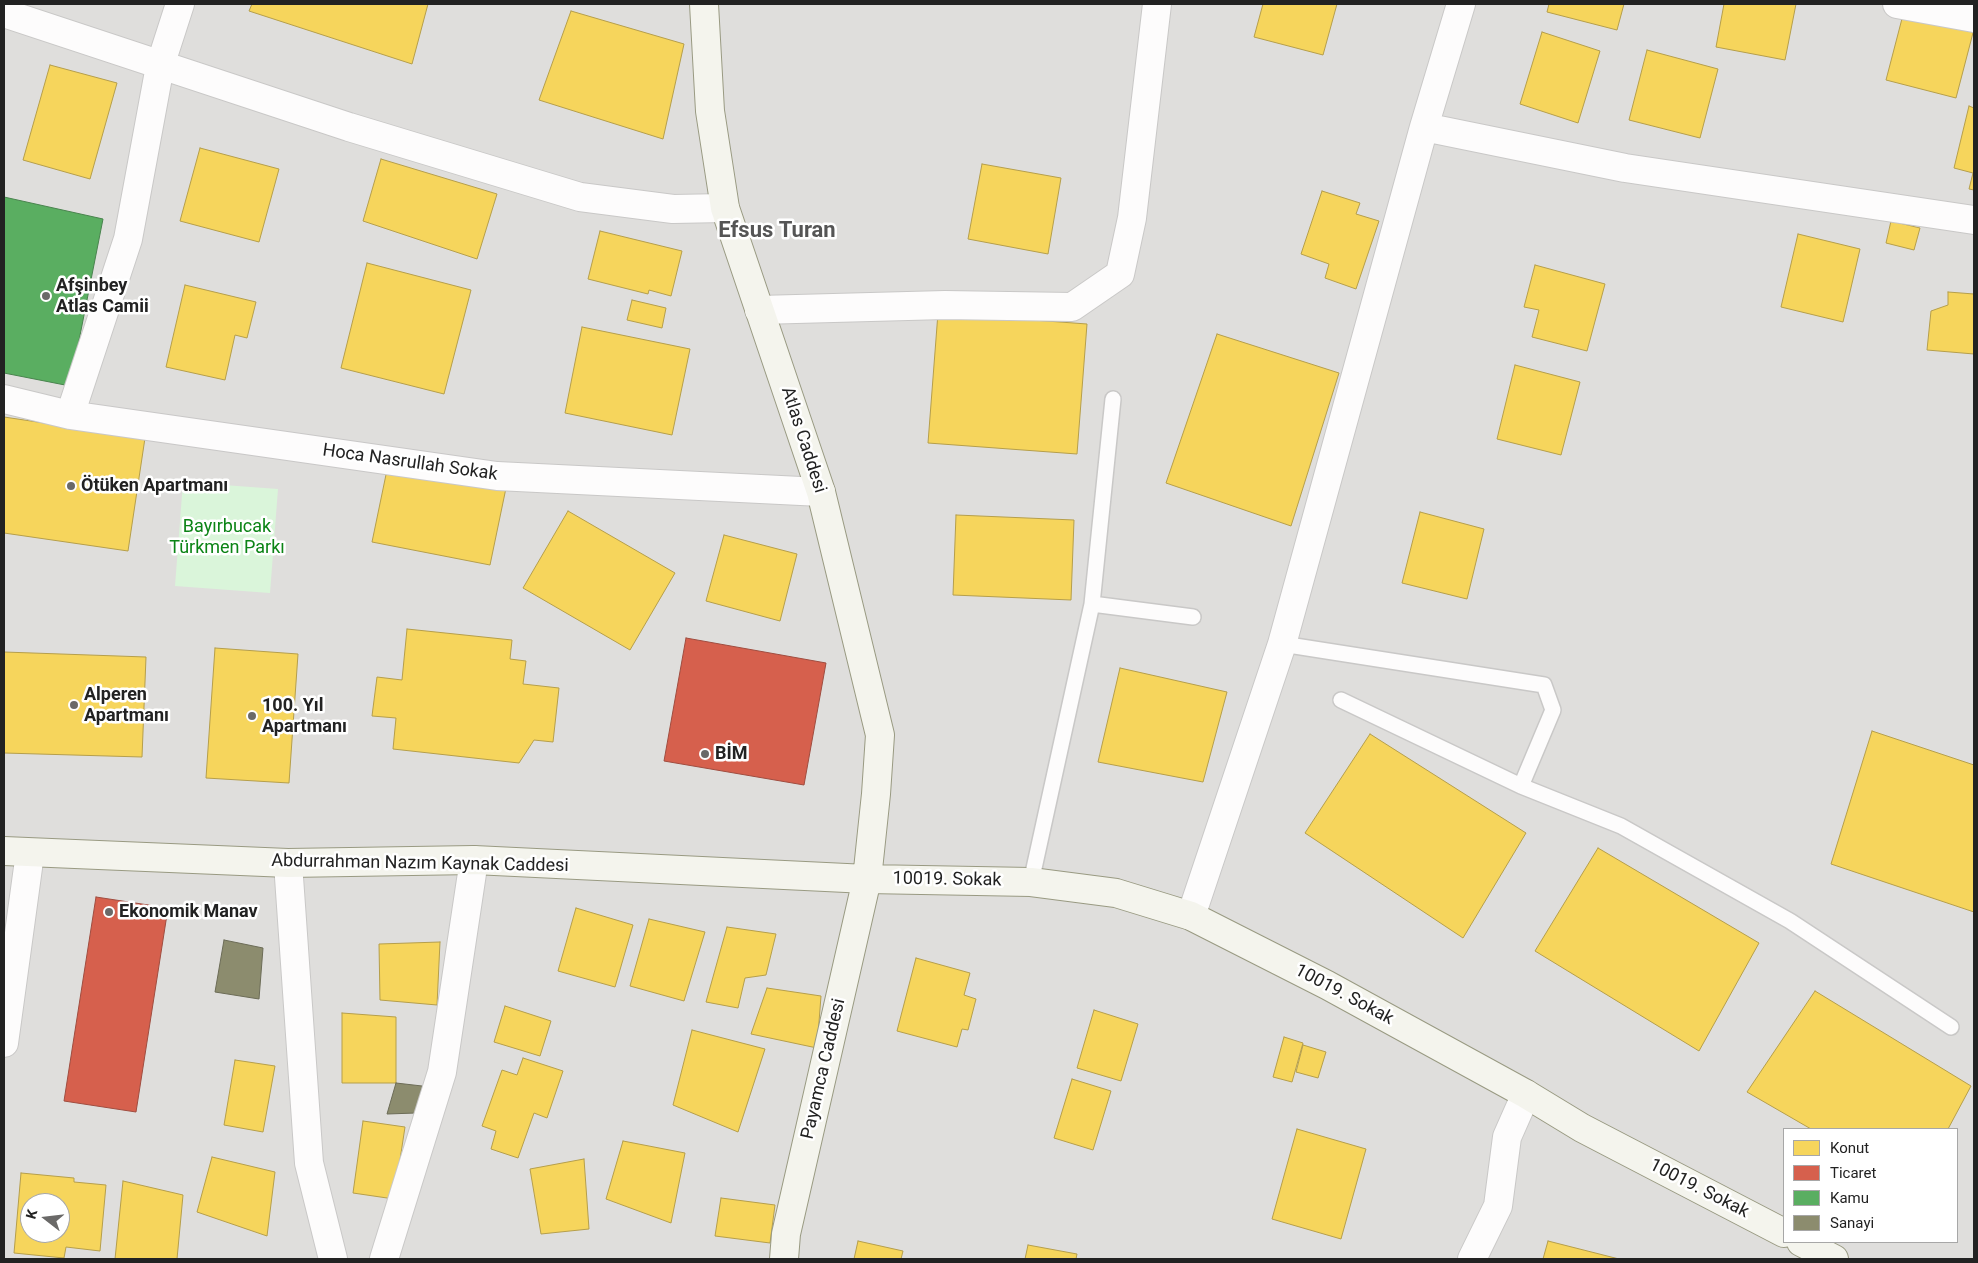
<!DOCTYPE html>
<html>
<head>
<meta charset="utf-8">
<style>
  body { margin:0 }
  #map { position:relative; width:1978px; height:1263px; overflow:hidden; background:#f0eeeb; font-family:Roboto,sans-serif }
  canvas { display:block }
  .frame { position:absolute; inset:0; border:5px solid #222; pointer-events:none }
  .legend { position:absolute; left:1783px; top:1128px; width:175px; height:115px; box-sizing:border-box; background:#fff; border:1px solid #a7a7a7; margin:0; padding:6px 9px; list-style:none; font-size:15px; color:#222 }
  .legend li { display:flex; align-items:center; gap:10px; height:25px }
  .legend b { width:25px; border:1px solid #a7a7a7 }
  .north { position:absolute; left:20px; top:1193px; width:50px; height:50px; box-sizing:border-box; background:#fff; border:1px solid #a7a7a7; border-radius:50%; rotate:286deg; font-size:14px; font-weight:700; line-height:20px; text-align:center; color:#222 }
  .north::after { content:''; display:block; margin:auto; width:18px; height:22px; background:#6a6968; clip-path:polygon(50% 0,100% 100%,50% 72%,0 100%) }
</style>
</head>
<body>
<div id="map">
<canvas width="1978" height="1263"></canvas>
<div class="frame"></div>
<ul class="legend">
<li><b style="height:14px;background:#f6d55c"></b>Konut</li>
<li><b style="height:14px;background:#d6604d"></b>Ticaret</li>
<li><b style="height:14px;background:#5aae61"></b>Kamu</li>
<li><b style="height:14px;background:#8c8c6e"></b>Sanayi</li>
</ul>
<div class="north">K</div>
</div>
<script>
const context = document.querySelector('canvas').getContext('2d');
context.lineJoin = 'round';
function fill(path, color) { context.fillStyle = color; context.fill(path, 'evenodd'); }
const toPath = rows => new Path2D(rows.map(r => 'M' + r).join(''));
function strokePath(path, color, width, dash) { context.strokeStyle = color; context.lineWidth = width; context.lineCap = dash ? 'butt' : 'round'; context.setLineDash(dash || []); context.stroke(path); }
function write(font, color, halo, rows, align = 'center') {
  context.font = font + ' Roboto,sans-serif'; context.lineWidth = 5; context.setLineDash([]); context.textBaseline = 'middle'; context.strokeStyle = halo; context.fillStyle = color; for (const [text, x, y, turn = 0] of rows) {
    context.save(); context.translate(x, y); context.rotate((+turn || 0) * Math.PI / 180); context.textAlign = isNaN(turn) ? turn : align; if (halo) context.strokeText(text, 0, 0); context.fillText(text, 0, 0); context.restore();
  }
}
fill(toPath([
  [4,4,1974,4,1974,1259,4,1259],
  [1784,1129,1957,1129,1957,1242,1784,1242],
  [30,1203,60,1203,60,1233,30,1233]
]), '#dfdedc');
fill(toPath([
  [183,482,278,489,270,593,175,586]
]), '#daf5da');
const homes = toPath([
  [252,4,428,4,412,64,249,11,252,4],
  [1263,4,1337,4,1323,55,1254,37,1263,4],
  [1549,4,1624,4,1617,30,1547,12,1549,4],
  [1724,4,1796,4,1785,60,1716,47,1724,4],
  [571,11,684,44,663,139,539,100,571,11],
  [1904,11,1974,29,1956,98,1886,80,1904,11],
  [1542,32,1600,51,1578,123,1520,104,1542,32],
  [1647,50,1718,69,1700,138,1629,120,1647,50],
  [50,65,117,83,90,179,23,160,50,65],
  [1969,106,1974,108,1974,190,1969,189,1973,173,1954,168,1969,106],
  [200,148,279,169,259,242,180,221,200,148],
  [381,159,497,194,477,259,363,221,381,159],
  [982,164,1061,178,1048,254,968,239,982,164],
  [1322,191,1360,203,1356,214,1379,221,1356,289,1325,278,1329,264,1301,254,1322,191],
  [1891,221,1920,228,1914,250,1886,243,1891,221],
  [600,231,682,251,671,296,649,290,648,294,588,279,600,231],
  [1798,234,1860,249,1843,322,1781,307,1798,234],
  [367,263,471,290,444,394,341,368,367,263],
  [1535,265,1605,284,1587,351,1532,337,1539,310,1524,307,1535,265],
  [185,285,256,302,247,338,235,335,225,380,166,367,185,285],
  [1948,292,1974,294,1974,354,1927,350,1931,311,1948,305,1948,292],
  [632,300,666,308,662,328,627,320,632,300],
  [938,313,1087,324,1077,454,928,443,938,313],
  [582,327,690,349,672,435,565,413,582,327],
  [1217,334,1339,373,1291,526,1166,483,1217,334],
  [1515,365,1580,382,1561,455,1497,439,1515,365],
  [4,417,145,438,128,551,4,533,4,417],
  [388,465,506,488,490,565,372,542,388,465],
  [568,511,675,573,630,650,523,588,568,511],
  [1420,512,1484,529,1467,599,1402,583,1420,512],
  [956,515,1074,520,1071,600,953,595,956,515],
  [724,535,797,554,780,621,706,601,724,535],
  [407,629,512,640,510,659,526,661,523,684,559,688,553,742,534,740,519,763,393,749,396,718,372,716,377,677,402,680,407,629],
  [215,648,298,654,289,783,206,778,215,648],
  [4,652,146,657,142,757,4,753,4,652],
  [1120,668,1227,692,1203,782,1098,762,1120,668],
  [1872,731,1974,765,1974,912,1831,864,1872,731],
  [1370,734,1526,833,1463,938,1305,833,1370,734],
  [1598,848,1759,943,1699,1051,1535,951,1598,848],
  [576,908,633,925,615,987,558,971,576,908],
  [649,919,705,932,684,1001,630,986,649,919],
  [727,927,776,934,766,975,745,978,738,1008,706,1002,727,927],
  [440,942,437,1005,380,1000,379,944,440,942],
  [916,958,970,973,964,995,976,999,968,1030,962,1029,957,1047,897,1031,916,958],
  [767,988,821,996,817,1048,751,1034,767,988],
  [1815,991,1971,1086,1948,1129,1811,1129,1747,1092,1815,991],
  [505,1006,551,1021,540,1056,494,1042,505,1006],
  [1094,1010,1138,1024,1121,1081,1077,1068,1094,1010],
  [342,1013,396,1017,396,1083,342,1083,342,1013],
  [692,1030,765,1049,738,1132,673,1105,692,1030],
  [1284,1037,1303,1043,1292,1082,1273,1077,1284,1037],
  [1303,1045,1326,1052,1318,1078,1296,1072,1303,1045],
  [523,1058,563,1071,547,1118,534,1113,518,1158,491,1149,496,1131,482,1126,502,1070,517,1075,523,1058],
  [235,1060,275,1066,263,1132,224,1125,235,1060],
  [1072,1079,1111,1091,1093,1150,1054,1138,1072,1079],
  [363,1121,405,1127,394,1199,353,1193,363,1121],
  [1297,1129,1366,1149,1341,1239,1272,1219,1297,1129],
  [623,1141,685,1153,671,1223,606,1199,623,1141],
  [212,1157,275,1172,267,1236,197,1212,212,1157],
  [584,1159,589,1229,541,1234,530,1169,584,1159],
  [21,1173,74,1178,74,1182,106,1185,100,1251,66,1247,64,1258,14,1253,21,1173],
  [30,1203,60,1203,60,1233,30,1233,30,1203],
  [123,1181,183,1195,177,1259,115,1259,123,1181],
  [721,1198,775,1205,770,1243,715,1236,721,1198],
  [858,1241,903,1251,901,1259,854,1259,858,1241],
  [1548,1241,1619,1259,1543,1259,1548,1241],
  [1028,1245,1077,1254,1076,1259,1025,1259,1028,1245]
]);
fill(homes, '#f6d55c');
strokePath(homes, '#b69f4b', 1);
const shops = toPath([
  [686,638,826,663,804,785,664,761,686,638],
  [96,897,168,908,136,1112,64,1101,96,897]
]);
fill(shops, '#d6604d');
strokePath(shops, '#a04d40', 1);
const public = toPath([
  [4,197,103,219,70,386,4,373,4,197]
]);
fill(public, '#5aae61');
strokePath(public, '#49844e', 1);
const industry = toPath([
  [224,940,263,948,259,999,215,992,224,940],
  [396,1083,422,1086,416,1113,387,1114,396,1083]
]);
fill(industry, '#8c8c6e');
strokePath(industry, '#6c6c57', 1);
const lane = toPath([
  [1092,604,1193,617],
  [1282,644,1544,685,1553,710,1521,786],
  [1341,700,1521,786,1621,826,1790,921,1951,1027],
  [1031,882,1092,604,1113,399]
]);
const street = toPath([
  [1897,4,1974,18],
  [4,13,349,127,580,197,673,209,725,208],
  [1424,127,1625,168,1974,220],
  [759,310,945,305,1072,307,1120,274,1132,218,1157,4],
  [4,399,70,415,497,476,821,492],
  [70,415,128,239,160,66,180,4],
  [288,863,309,1163,333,1259],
  [1191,916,1282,644,1424,127,1461,4],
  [4,1043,30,853],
  [384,1259,442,1072,474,860],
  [1472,1259,1498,1206,1507,1137,1526,1094]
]);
const secondary = toPath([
  [704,4,710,111,725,208,821,492,880,735,876,794,867,879,786,1234,784,1259],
  [4,851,288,863,474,860,867,879,1031,882,1116,893,1191,916,1327,985,1526,1094,1582,1128,1784,1233],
  [1801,1242,1834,1259]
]);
strokePath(lane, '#c9c8c7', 18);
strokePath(street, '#c9c8c7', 30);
strokePath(secondary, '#999a82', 30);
strokePath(lane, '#fdfcfc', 15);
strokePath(street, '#fdfcfc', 28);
strokePath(secondary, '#f4f4ed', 28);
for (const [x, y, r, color] of [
  [46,296,5,"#6a6968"],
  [71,486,5,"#6a6968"],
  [74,705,5,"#6a6968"],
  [252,716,5,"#6a6968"],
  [705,754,5,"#6a6968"],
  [109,912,5,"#6a6968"]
]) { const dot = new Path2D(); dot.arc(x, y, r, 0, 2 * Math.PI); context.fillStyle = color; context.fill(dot); strokePath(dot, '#fff', 2); }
write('bold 18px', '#222', '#fff', [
  ["Afşinbey",56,286],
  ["Atlas Camii",56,307],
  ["Ötüken Apartmanı",81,486],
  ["Alperen",84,695],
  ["Apartmanı",84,716],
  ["100. Yıl",262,706],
  ["Apartmanı",262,727],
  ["BİM",715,754],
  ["Ekonomik Manav",119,912]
], 'left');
write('18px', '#222', '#fff', [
  ["Atlas Caddesi",803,440,72],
  ["Hoca Nasrullah Sokak",410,463,8],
  ["Abdurrahman Nazım Kaynak Caddesi",420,864,1],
  ["10019. Sokak",947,880,1],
  ["10019. Sokak",1344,995,28],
  ["Payamca Caddesi",824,1069,-77],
  ["10019. Sokak",1699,1189,27]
]);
write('18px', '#0c8416', '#fff', [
  ["Bayırbucak",227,527],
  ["Türkmen Parkı",227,548]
]);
write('bold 22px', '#555', '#fff', [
  ["Efsus Turan",777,231]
]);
</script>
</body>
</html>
